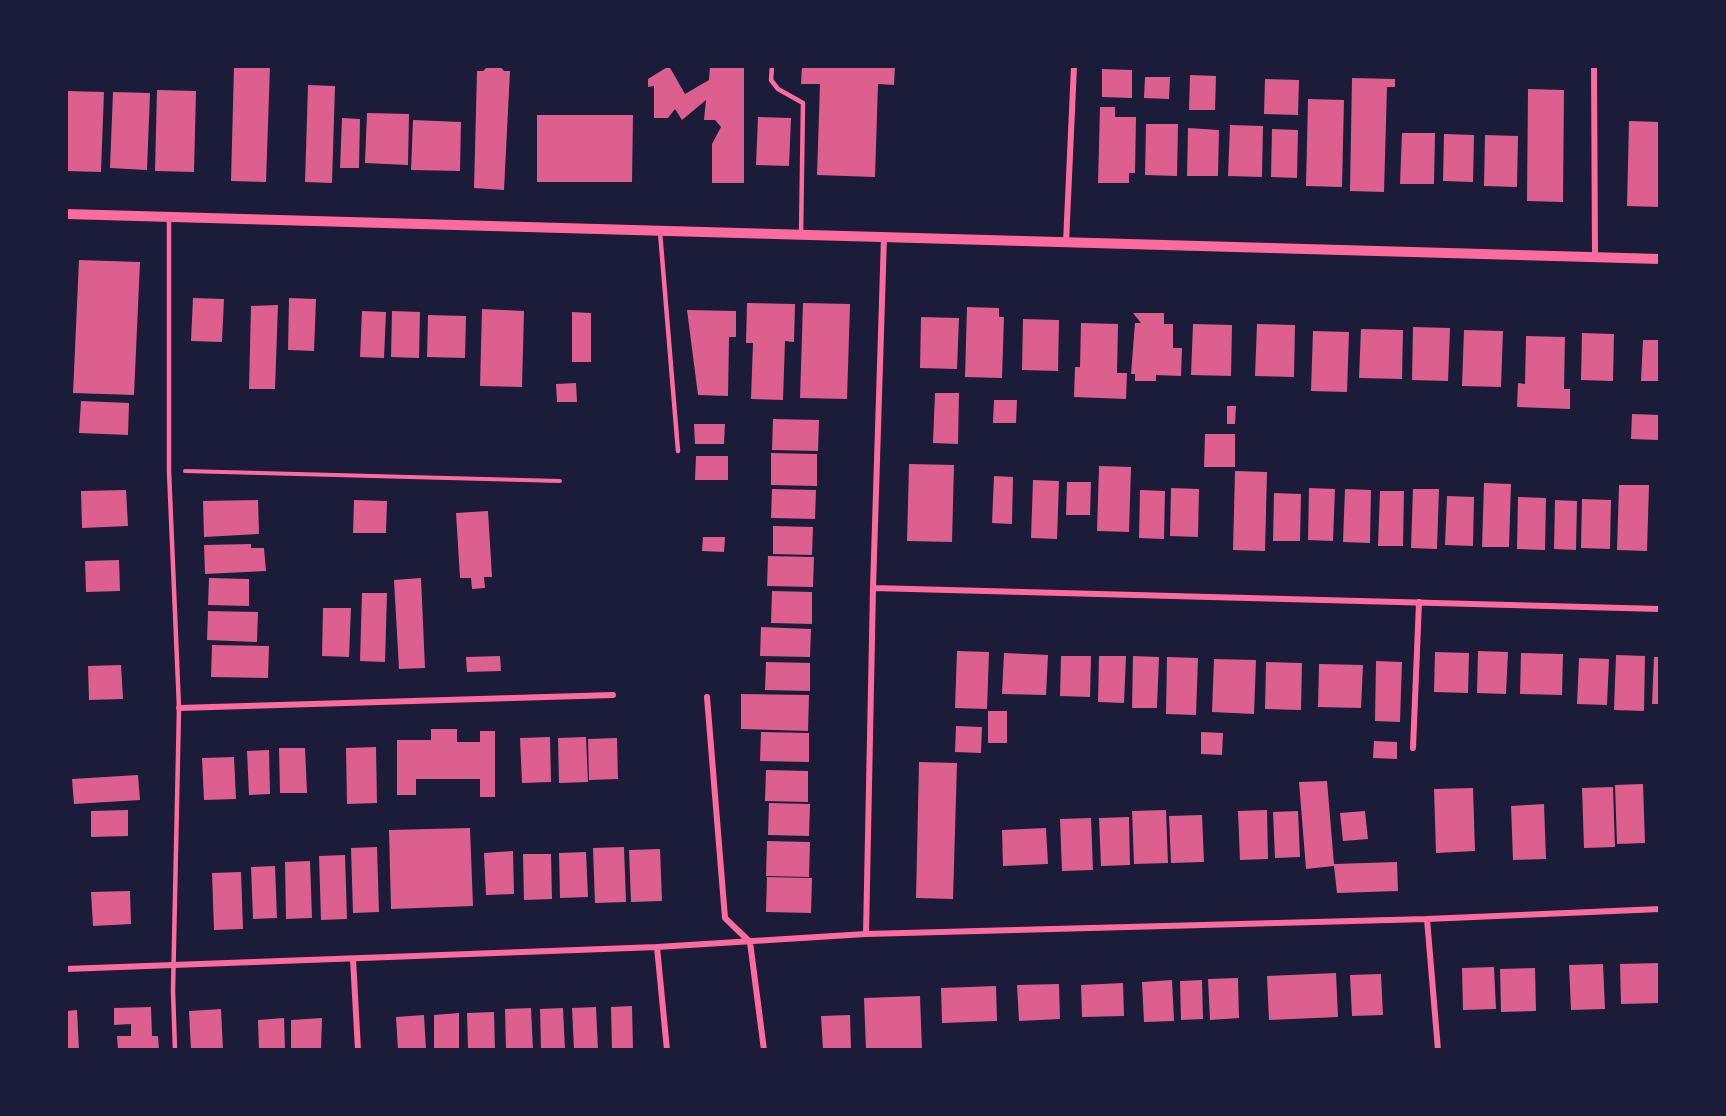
<!DOCTYPE html>
<html>
<head>
<meta charset="utf-8">
<style>
  body { margin:0 }
  #map { position:relative; width:1726px; height:1116px; overflow:hidden; background:#1b1b3a; font-family:"Roboto Condensed",sans-serif }
  canvas { display:block }
  .frame { position:absolute; inset:0; border:68px solid #1b1b3a; pointer-events:none }
</style>
</head>
<body>
<div id="map">
<canvas width="1726" height="1116"></canvas>
<div class="frame"></div>
</div>
<script>
const context = document.querySelector('canvas').getContext('2d');
context.lineJoin = 'round';
function fill(path, color) { context.fillStyle = color; context.fill(path, 'evenodd'); }
const toPath = rows => new Path2D(rows.map(r => 'M' + r).join(''));
function strokePath(path, color, width, dash) { context.strokeStyle = color; context.lineWidth = width; context.lineCap = dash ? 'butt' : 'round'; context.setLineDash(dash || []); context.stroke(path); }
fill(toPath([
  [234,66,270,66,266,182,231,181],
  [488,66,500,66,504,71,510,71,504,190,474,188,477,71,483,71],
  [669,66,685,94,709,80,710,66,744,66,744,183,712,183,712,144,721,127,715,120,704,120,706,100,682,120,675,109,668,118,654,118,654,86,648,87,648,79],
  [802,66,895,66,894,85,878,84,875,177,817,175,820,84,801,84],
  [1102,69,1132,70,1132,98,1102,97],
  [1190,75,1216,76,1215,110,1189,110],
  [1145,77,1170,77,1169,99,1144,98],
  [1352,78,1395,79,1395,87,1387,87,1384,192,1350,191],
  [1265,79,1299,80,1298,115,1264,114],
  [308,85,335,86,332,183,305,182],
  [1528,89,1564,90,1563,202,1527,201],
  [157,90,196,91,194,172,155,171],
  [66,91,104,92,101,172,66,171],
  [113,92,150,93,147,170,110,168],
  [1308,99,1344,100,1342,187,1306,186],
  [1100,107,1115,107,1115,117,1136,117,1135,173,1129,173,1129,183,1098,183],
  [367,113,409,114,408,165,365,163],
  [537,115,633,115,632,182,537,182],
  [758,117,791,118,789,166,756,165],
  [342,118,360,119,359,168,340,168],
  [413,120,461,122,460,171,411,170],
  [1629,121,1660,122,1660,207,1627,206],
  [1146,124,1178,124,1177,176,1145,175],
  [1230,125,1263,126,1262,177,1228,176],
  [1188,128,1219,130,1218,176,1187,176],
  [1272,129,1298,130,1297,178,1271,177],
  [1402,133,1435,133,1434,184,1400,184],
  [1444,134,1474,135,1473,182,1443,181],
  [1485,135,1518,136,1517,187,1484,186],
  [79,260,140,262,134,395,73,393],
  [193,298,224,299,222,342,191,341],
  [289,298,316,299,314,351,288,350],
  [747,303,795,304,794,342,785,341,783,400,751,399,753,343,746,343],
  [803,303,850,304,847,399,800,398],
  [278,305,275,389,249,389,251,306],
  [967,307,999,308,999,317,1004,317,1002,378,965,377],
  [482,309,524,311,522,387,480,386],
  [687,310,736,311,736,337,729,337,728,396,698,395],
  [362,311,386,312,384,358,360,357],
  [392,311,420,312,419,358,391,357],
  [572,312,591,313,591,362,572,362],
  [1133,313,1164,313,1164,324,1173,324,1173,348,1182,348,1181,376,1156,375,1156,381,1135,381,1135,374,1131,374,1135,323,1141,323],
  [428,315,466,316,465,358,427,357],
  [921,317,959,318,957,369,920,368],
  [1023,319,1059,320,1058,371,1022,370],
  [1081,323,1118,324,1117,373,1127,373,1126,399,1074,397,1075,367,1080,367],
  [1193,324,1232,325,1231,376,1191,375],
  [1257,324,1295,325,1294,377,1255,376],
  [1413,327,1450,328,1448,381,1412,380],
  [1361,329,1403,330,1402,379,1359,378],
  [1464,330,1503,331,1501,387,1462,386],
  [1313,331,1349,332,1347,392,1311,391],
  [1582,333,1614,334,1613,381,1581,380],
  [1526,336,1565,337,1564,389,1570,389,1570,409,1517,407,1518,383,1525,384],
  [1643,340,1660,340,1660,381,1641,381],
  [576,383,577,402,557,402,556,384],
  [935,393,959,393,958,444,933,443],
  [994,400,1017,400,1016,423,993,423],
  [81,401,129,403,128,435,79,433],
  [1227,406,1236,406,1235,424,1227,424],
  [1632,414,1660,415,1659,440,1631,439],
  [773,419,819,420,818,451,772,450],
  [694,424,725,424,724,444,695,444],
  [1205,434,1235,434,1235,467,1204,467],
  [771,453,817,454,817,486,771,485],
  [696,456,728,456,728,480,695,480],
  [909,464,954,465,952,542,907,541],
  [1099,466,1131,467,1129,532,1097,531],
  [1235,471,1267,472,1265,551,1233,550],
  [994,476,1013,477,1012,524,992,523],
  [1033,480,1059,481,1057,539,1031,538],
  [1067,482,1091,482,1090,515,1066,515],
  [1484,483,1511,484,1509,547,1482,547],
  [1619,485,1649,485,1647,551,1617,550],
  [1171,488,1199,489,1198,537,1170,536],
  [1309,488,1335,489,1333,541,1308,540],
  [772,489,816,490,815,519,771,518],
  [1345,489,1371,490,1370,543,1343,542],
  [1413,489,1439,489,1437,549,1411,548],
  [126,490,128,526,82,528,81,491],
  [1140,490,1165,491,1164,539,1139,538],
  [1380,491,1404,491,1403,546,1378,546],
  [1274,493,1301,494,1300,541,1273,541],
  [1447,496,1474,497,1473,546,1445,545],
  [1518,497,1546,498,1545,550,1517,549],
  [1582,499,1611,500,1610,549,1581,548],
  [258,500,259,534,204,537,203,501],
  [354,500,387,501,386,533,353,533],
  [1555,500,1577,501,1576,550,1554,549],
  [488,511,492,577,484,577,485,588,472,589,471,578,460,578,456,513],
  [773,526,813,527,812,555,773,554],
  [703,537,725,537,724,552,702,551],
  [251,544,251,548,264,548,266,571,205,574,204,545],
  [768,556,814,557,813,587,767,586],
  [119,560,120,591,86,592,85,561],
  [209,578,249,579,249,606,208,605],
  [421,578,425,668,399,669,394,580],
  [772,591,812,592,812,624,771,623],
  [362,593,387,593,385,662,360,661],
  [323,608,351,608,349,657,322,656],
  [208,611,258,612,257,642,207,640],
  [761,627,811,629,810,657,760,656],
  [212,645,269,646,268,678,211,677],
  [957,651,989,652,987,709,955,708],
  [1478,651,1508,652,1506,694,1477,693],
  [1435,652,1469,653,1468,693,1434,692],
  [1004,653,1048,655,1046,695,1002,694],
  [1521,653,1563,654,1562,695,1520,694],
  [1616,655,1645,656,1644,711,1614,710],
  [500,656,501,671,467,672,466,657],
  [1061,656,1091,656,1090,697,1060,696],
  [1099,656,1126,656,1124,703,1098,702],
  [1133,656,1159,657,1157,708,1132,708],
  [1167,657,1198,658,1196,715,1166,714],
  [1654,657,1660,657,1660,704,1652,704],
  [1579,658,1609,659,1607,705,1577,704],
  [1214,659,1256,660,1254,714,1212,712],
  [1376,661,1402,662,1400,722,1375,721],
  [766,662,810,663,810,691,765,690],
  [1266,662,1302,663,1301,710,1265,709],
  [1319,664,1363,665,1361,708,1318,707],
  [121,665,123,699,89,700,88,666],
  [741,694,809,695,808,731,741,729],
  [988,711,1007,711,1007,743,988,743],
  [956,726,982,727,981,753,955,752],
  [431,729,457,729,457,742,480,742,480,731,495,731,495,797,480,797,480,779,416,779,416,795,397,795,397,740,431,740],
  [761,732,809,733,809,762,760,761],
  [1201,732,1223,733,1222,755,1201,754],
  [550,737,551,782,522,783,520,738],
  [586,737,588,782,559,783,558,738],
  [617,738,618,779,589,780,588,739],
  [1374,741,1397,742,1397,759,1373,758],
  [376,747,377,803,347,804,346,748],
  [279,748,305,748,307,793,280,793],
  [269,750,270,794,249,795,247,751],
  [234,757,236,799,204,800,202,758],
  [919,762,957,763,953,899,916,898],
  [766,770,808,771,808,802,765,801],
  [138,775,140,800,74,804,72,779],
  [1327,781,1334,864,1397,862,1398,891,1337,893,1334,866,1306,869,1299,782],
  [1643,784,1645,843,1617,844,1615,785],
  [1613,787,1615,847,1584,848,1582,788],
  [1473,788,1475,851,1436,853,1434,789],
  [769,803,810,804,809,836,768,835],
  [1544,804,1546,859,1513,860,1511,806],
  [128,810,128,836,91,837,91,811],
  [1166,810,1168,863,1134,864,1132,811],
  [1267,810,1268,859,1240,860,1238,811],
  [1298,811,1300,857,1275,858,1273,812],
  [1365,811,1368,839,1343,841,1340,813],
  [1202,815,1204,862,1171,863,1169,816],
  [1129,817,1130,865,1101,866,1099,818],
  [1091,818,1093,870,1062,871,1060,819],
  [470,828,473,906,391,909,389,830],
  [1046,828,1048,864,1003,866,1002,830],
  [767,841,810,842,809,877,766,876],
  [377,847,379,912,353,913,351,848],
  [624,847,626,902,595,903,593,848],
  [660,849,662,901,631,902,629,850],
  [513,851,514,894,486,895,484,853],
  [586,852,588,897,560,898,559,853],
  [523,854,551,854,552,899,524,900],
  [345,855,347,919,321,920,319,856],
  [310,861,312,918,286,919,285,862],
  [275,866,277,918,253,919,251,867],
  [241,872,243,929,214,930,212,873],
  [767,877,812,878,811,913,766,912],
  [130,891,131,924,93,926,91,892],
  [1660,963,1660,1003,1621,1004,1620,964],
  [1603,964,1605,1009,1571,1010,1569,965],
  [1494,967,1496,1009,1463,1010,1462,968],
  [1535,968,1536,1011,1501,1012,1500,969],
  [1336,973,1338,1017,1269,1020,1267,976],
  [1381,974,1383,1015,1352,1016,1350,975],
  [1238,978,1239,1018,1210,1020,1208,979],
  [1172,980,1174,1021,1144,1022,1142,982],
  [1202,980,1203,1019,1181,1020,1180,981],
  [1123,983,1124,1016,1082,1017,1081,985],
  [1059,984,1060,1019,1019,1021,1017,985],
  [996,986,997,1021,942,1023,941,988],
  [920,996,922,1050,866,1050,864,998],
  [632,1006,633,1050,612,1050,611,1007],
  [151,1007,152,1036,158,1036,159,1050,118,1050,117,1036,131,1036,131,1024,114,1025,114,1008],
  [596,1007,598,1050,574,1050,572,1008],
  [531,1008,533,1050,506,1050,505,1009],
  [563,1008,565,1050,541,1050,540,1009],
  [221,1009,223,1050,191,1050,189,1011],
  [77,1010,79,1050,66,1050,66,1011],
  [494,1012,495,1050,468,1050,467,1013],
  [459,1013,459,1050,434,1050,434,1015],
  [424,1015,426,1050,398,1050,396,1017],
  [850,1015,851,1050,823,1050,821,1016],
  [284,1018,285,1050,259,1050,258,1020],
  [322,1018,321,1050,291,1050,291,1020]
]), '#dd5f8e');
strokePath(toPath([
  [185,471,560,481]
]), '#ff6b9d', 4);
strokePath(toPath([
  [772,66,771,80,778,89,803,103,801,235],
  [169,217,169,471,179,708,173,991,175,1050],
  [660,232,678,451]
]), '#ff6b9d', 4.5);
strokePath(toPath([
  [1594,66,1595,257],
  [1066,243,1074,66],
  [873,588,1660,609],
  [707,697,725,918,750,942,764,1050],
  [179,708,613,695],
  [1413,748,1419,602],
  [1427,919,1438,1050],
  [866,934,873,588,884,237],
  [657,947,667,1050],
  [353,959,358,1050],
  [66,969,657,947,866,934,1427,919,1660,909]
]), '#ff6b9d', 6);
strokePath(toPath([
  [66,214,1660,259]
]), '#ff6b9d', 10);
</script>
</body>
</html>
